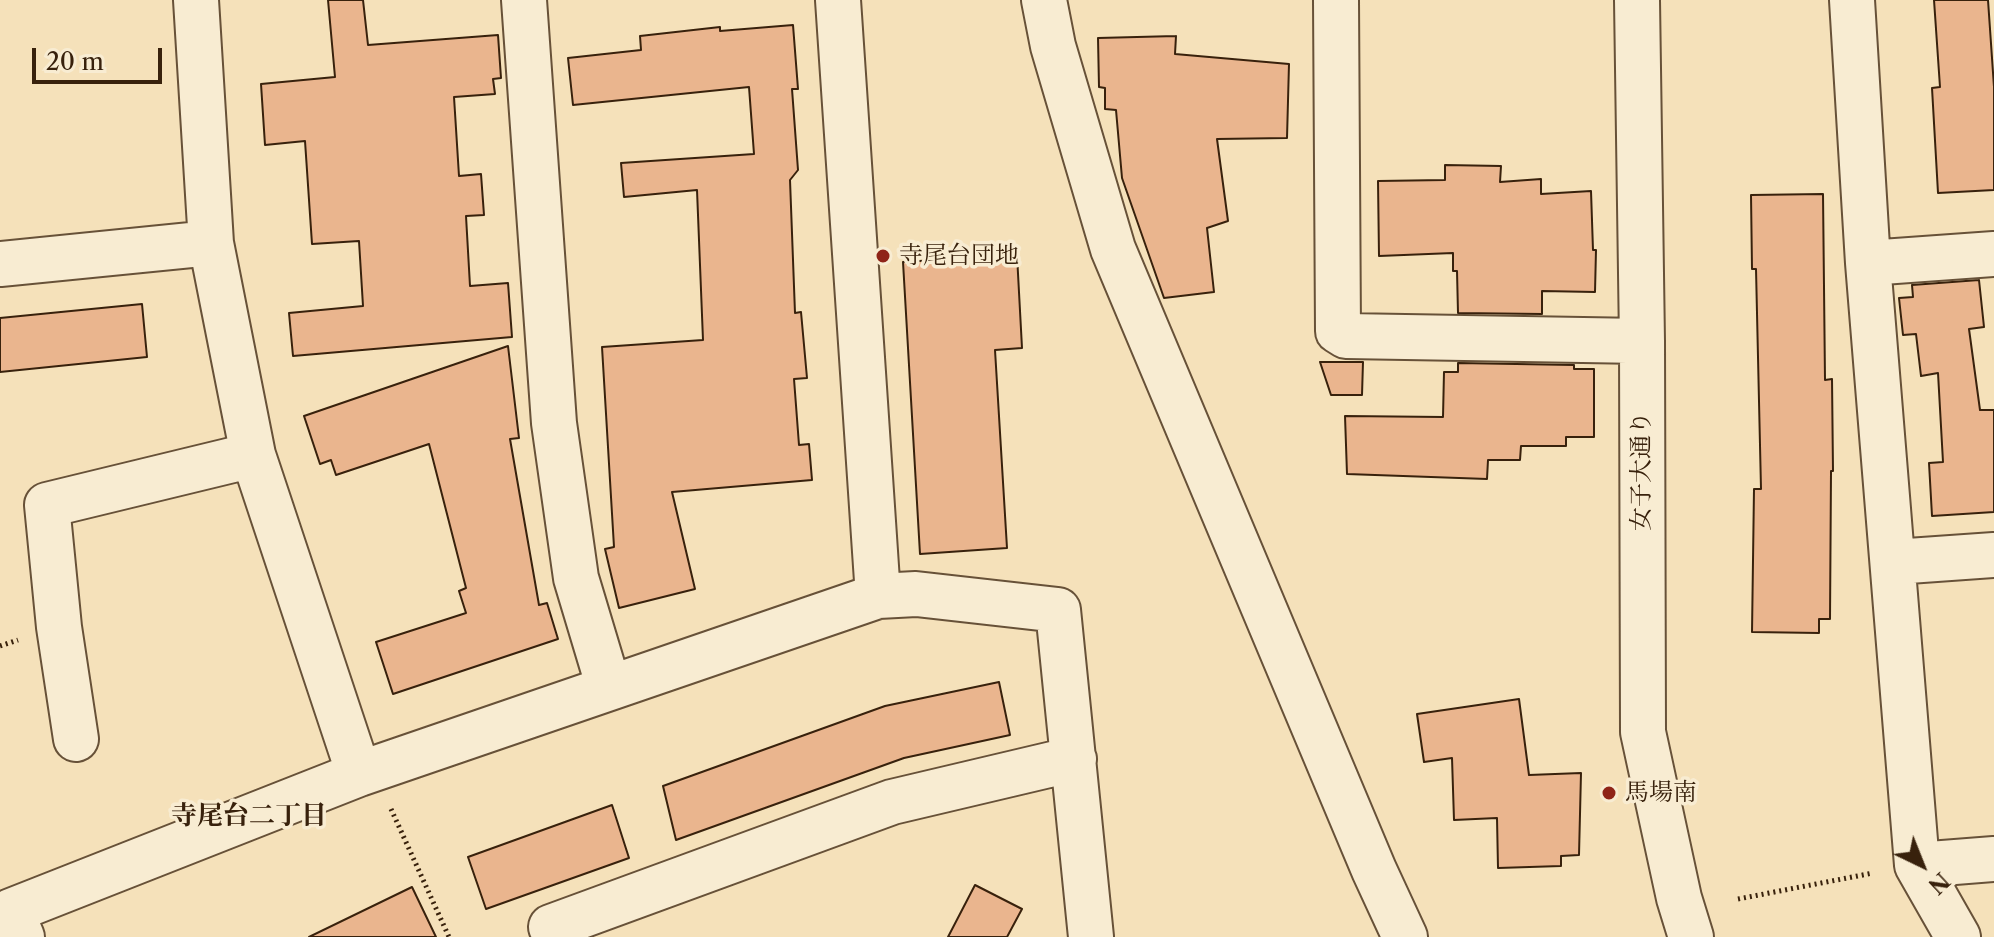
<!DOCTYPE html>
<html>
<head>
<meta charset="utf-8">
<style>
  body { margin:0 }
  #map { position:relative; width:1994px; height:937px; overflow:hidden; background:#f5e1ba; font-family:"Libre Caslon Text",serif }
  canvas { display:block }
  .north { position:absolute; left:1882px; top:825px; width:80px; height:80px; -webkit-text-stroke:6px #f8ecd2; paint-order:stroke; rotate:137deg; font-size:22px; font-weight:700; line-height:32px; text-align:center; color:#38210c }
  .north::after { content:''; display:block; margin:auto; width:28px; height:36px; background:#38210c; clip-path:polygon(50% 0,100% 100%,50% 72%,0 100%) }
  .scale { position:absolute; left:32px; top:48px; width:130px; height:36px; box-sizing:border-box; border:4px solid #38210c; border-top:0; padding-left:10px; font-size:24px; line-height:28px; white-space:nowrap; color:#38210c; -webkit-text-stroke:6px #f8ecd2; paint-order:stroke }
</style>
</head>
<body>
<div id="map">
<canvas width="1994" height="937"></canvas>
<div class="north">N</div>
<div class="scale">20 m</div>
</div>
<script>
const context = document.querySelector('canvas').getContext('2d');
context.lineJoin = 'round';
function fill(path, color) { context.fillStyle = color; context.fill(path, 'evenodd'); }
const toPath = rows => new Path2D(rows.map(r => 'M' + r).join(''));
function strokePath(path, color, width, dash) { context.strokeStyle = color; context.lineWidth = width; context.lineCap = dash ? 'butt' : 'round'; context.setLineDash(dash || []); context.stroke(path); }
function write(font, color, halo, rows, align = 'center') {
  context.font = font + ' "Libre Caslon Text","Noto Serif JP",serif'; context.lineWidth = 7; context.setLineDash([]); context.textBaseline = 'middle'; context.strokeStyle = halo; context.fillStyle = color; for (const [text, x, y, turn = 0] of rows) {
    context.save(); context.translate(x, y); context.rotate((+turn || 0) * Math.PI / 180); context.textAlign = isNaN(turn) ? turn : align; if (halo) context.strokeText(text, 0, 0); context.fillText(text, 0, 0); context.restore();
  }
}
const building = toPath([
  [328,0,363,0,368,45,498,35,501,78,493,79,495,94,454,97,459,176,481,174,484,215,466,216,470,286,508,283,512,337,293,356,289,313,363,306,359,241,312,244,305,141,265,145,261,84,335,77,328,0],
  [1934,0,1988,0,1994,87,1994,190,1938,193,1932,88,1940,87,1934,0],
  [793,25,798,89,792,89,798,170,790,180,795,313,801,312,807,378,794,379,799,445,809,444,812,480,672,492,695,589,619,608,605,549,614,547,602,347,703,340,697,190,624,197,621,163,754,154,749,87,573,105,568,58,641,50,640,36,720,27,720,31,793,25],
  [1176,36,1175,54,1289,64,1287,138,1217,139,1228,221,1207,228,1214,292,1164,298,1122,178,1116,110,1105,109,1105,88,1099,87,1098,38,1176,36],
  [1445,165,1501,166,1500,182,1541,179,1541,194,1591,191,1593,250,1596,250,1595,292,1542,291,1542,314,1458,313,1457,271,1453,271,1453,253,1379,256,1378,181,1445,180,1445,165],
  [1823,194,1825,380,1832,379,1833,471,1831,471,1830,619,1819,619,1819,633,1752,632,1754,489,1761,489,1756,269,1752,269,1751,195,1823,194],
  [1017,255,1022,348,995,350,1007,548,920,554,903,262,1017,255],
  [1979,280,1984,327,1969,329,1980,410,1994,410,1994,512,1932,516,1929,463,1943,462,1938,373,1921,376,1916,334,1903,335,1899,298,1913,297,1912,285,1979,280],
  [142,304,147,357,0,372,0,318,142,304],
  [508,346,519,438,510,439,539,605,547,603,558,639,393,694,376,642,466,613,459,591,466,588,429,444,336,475,331,460,320,464,304,416,508,346],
  [1320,362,1363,362,1362,395,1331,395,1320,362],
  [1458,363,1574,365,1574,369,1594,369,1594,437,1566,437,1566,446,1521,446,1520,460,1488,460,1487,479,1347,474,1345,416,1443,417,1444,372,1458,372,1458,363],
  [999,682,1010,735,904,758,676,840,663,786,885,706,999,682],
  [1519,699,1529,775,1581,773,1579,855,1561,856,1561,866,1498,868,1497,818,1454,820,1452,758,1424,762,1417,714,1519,699],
  [612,805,629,858,486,909,468,857,612,805],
  [975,885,1022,909,1007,937,948,937,975,885],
  [412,887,436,937,309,937,412,887]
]);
fill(building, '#eab58e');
strokePath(building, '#38210c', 2);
const minor = toPath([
  [196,0,211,243,253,455,359,774],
  [524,0,554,423,576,578,609,688],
  [838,0,878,596],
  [1044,0,1053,46,1113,249,1374,870,1405,937],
  [1336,0,1338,331,1346,336,1642,341],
  [1637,0,1642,341,1643,732,1679,898,1691,937],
  [1852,0,1868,263,1917,865,1958,937],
  [1868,263,1994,254],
  [0,264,211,243],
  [1894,562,1994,555],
  [76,739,59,627,47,505,253,455],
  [1917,865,1994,859],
  [551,927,892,802,1074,759],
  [22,937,11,911,359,774,878,596,916,594,1058,610,1091,937]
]);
strokePath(minor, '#675138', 48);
strokePath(toPath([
  [0,646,18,640],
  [391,809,449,937],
  [1738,899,1873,873]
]), '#38210c', 5, [2, 4]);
strokePath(minor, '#f8ecd2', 44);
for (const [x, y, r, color] of [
  [883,256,8,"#8f2418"],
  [1609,793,8,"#8f2418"]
]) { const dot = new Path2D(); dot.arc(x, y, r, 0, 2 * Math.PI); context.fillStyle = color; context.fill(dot); strokePath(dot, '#f8ecd2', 3); }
write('24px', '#38210c', '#f8ecd2', [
  ["寺尾台団地",899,256],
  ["馬場南",1625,793]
], 'left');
write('24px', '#38210c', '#f8ecd2', [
  ["女子大通り",1642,471,-90]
]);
write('bold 26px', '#38210c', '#f8ecd2', [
  ["寺尾台二丁目",249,816]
]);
</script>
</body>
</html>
